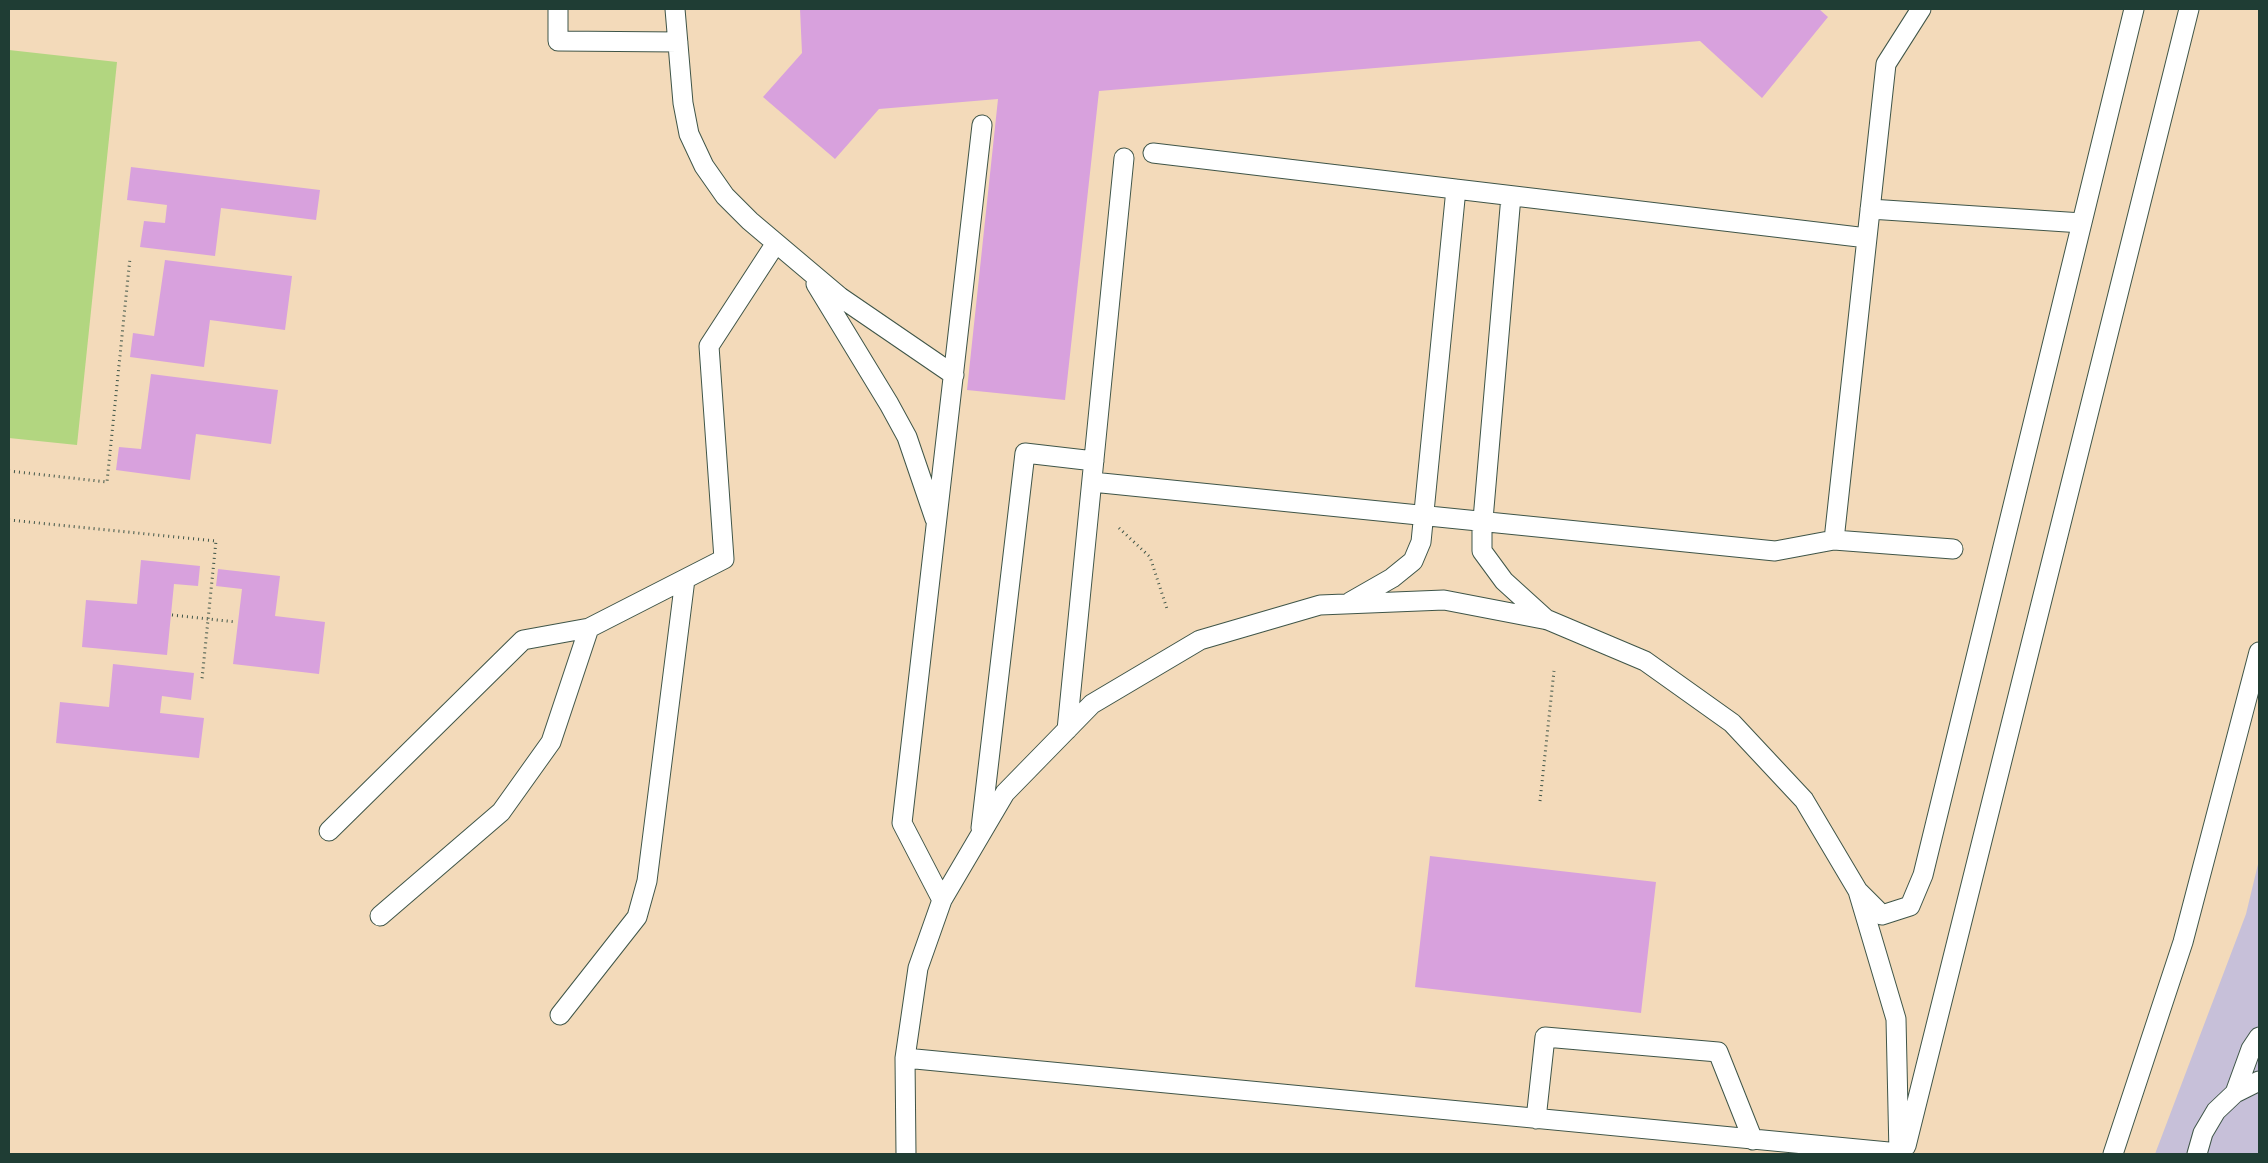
<!DOCTYPE html>
<html>
<head>
<meta charset="utf-8">
<style>
  body { margin:0 }
  #map { position:relative; width:2268px; height:1163px; overflow:hidden; background:#f3daba; font-family:"Architects Daughter",sans-serif }
  canvas { display:block }
  .frame { position:absolute; inset:0; border:10px solid #1f3d34; pointer-events:none }
</style>
</head>
<body>
<div id="map">
<canvas width="2268" height="1163"></canvas>
<div class="frame"></div>
</div>
<script>
const context = document.querySelector('canvas').getContext('2d');
context.lineJoin = 'round';
function fill(path, color) { context.fillStyle = color; context.fill(path, 'evenodd'); }
const toPath = rows => new Path2D(rows.map(r => 'M' + r).join(''));
function strokePath(path, color, width, dash) { context.strokeStyle = color; context.lineWidth = width; context.lineCap = dash ? 'butt' : 'round'; context.setLineDash(dash || []); context.stroke(path); }
fill(toPath([
  [2259,860,2259,1154,2155,1154,2246,914]
]), '#c7c0d9');
fill(toPath([
  [9,50,117,62,77,445,9,438]
]), '#b2d680');
fill(toPath([
  [800,9,1819,9,1828,17,1762,98,1700,41,1099,91,1065,400,967,390,998,99,879,109,835,159,763,97,802,53],
  [131,167,320,190,316,220,221,208,215,256,140,247,144,221,165,223,167,205,127,200],
  [165,260,292,276,285,330,210,320,204,367,130,357,133,333,154,336],
  [151,374,278,390,271,444,196,434,190,480,116,470,119,447,141,449],
  [141,560,200,566,198,586,174,584,167,655,82,647,86,600,137,604],
  [218,569,280,576,275,616,325,622,319,674,233,664,242,589,216,586],
  [113,664,194,673,191,700,162,696,160,713,204,718,199,758,56,743,60,702,109,707],
  [1430,856,1656,882,1641,1013,1415,987]
]), '#d8a1dd');
const lane = toPath([
  [558,9,558,41,678,42],
  [675,9,683,103,689,134,704,166,725,196,750,221,840,297,954,375],
  [1153,153,1867,238],
  [1511,196,1482,531,1482,551,1504,581,1547,620],
  [1870,209,2082,223],
  [816,284,889,404,907,437,935,519],
  [1092,482,1775,551,1834,540,1953,549],
  [1834,540,1886,64,1921,9],
  [1350,602,1392,578,1413,561,1421,542,1456,189],
  [1067,730,1124,158],
  [981,828,1025,453,1094,461],
  [329,831,523,640,589,628],
  [1859,892,1882,915,1910,906,1923,875,2134,9],
  [942,900,902,823,982,125],
  [380,916,501,812,551,742,589,628,724,559,709,346,776,243],
  [560,1015,637,917,647,881,685,579],
  [905,1058,1899,1153],
  [2235,1093,2259,1081],
  [1536,1119,1545,1037,1718,1052,1753,1140],
  [1906,1146,2189,9],
  [906,1154,905,1058,918,968,942,900,1005,793,1092,704,1200,640,1320,605,1444,600,1548,620,1645,661,1732,723,1804,800,1858,891,1896,1019,1899,1154],
  [2113,1154,2183,942,2259,652],
  [2197,1154,2203,1133,2216,1111,2235,1093,2251,1049,2259,1037]
]);
strokePath(lane, '#3f5548', 21);
strokePath(toPath([
  [9,471,107,482,130,258],
  [9,520,216,541,202,679],
  [1119,528,1150,557,1167,609],
  [172,615,236,622],
  [1540,801,1554,671]
]), '#3f5548', 3, [1, 4]);
strokePath(lane, '#fff', 19);
</script>
</body>
</html>
